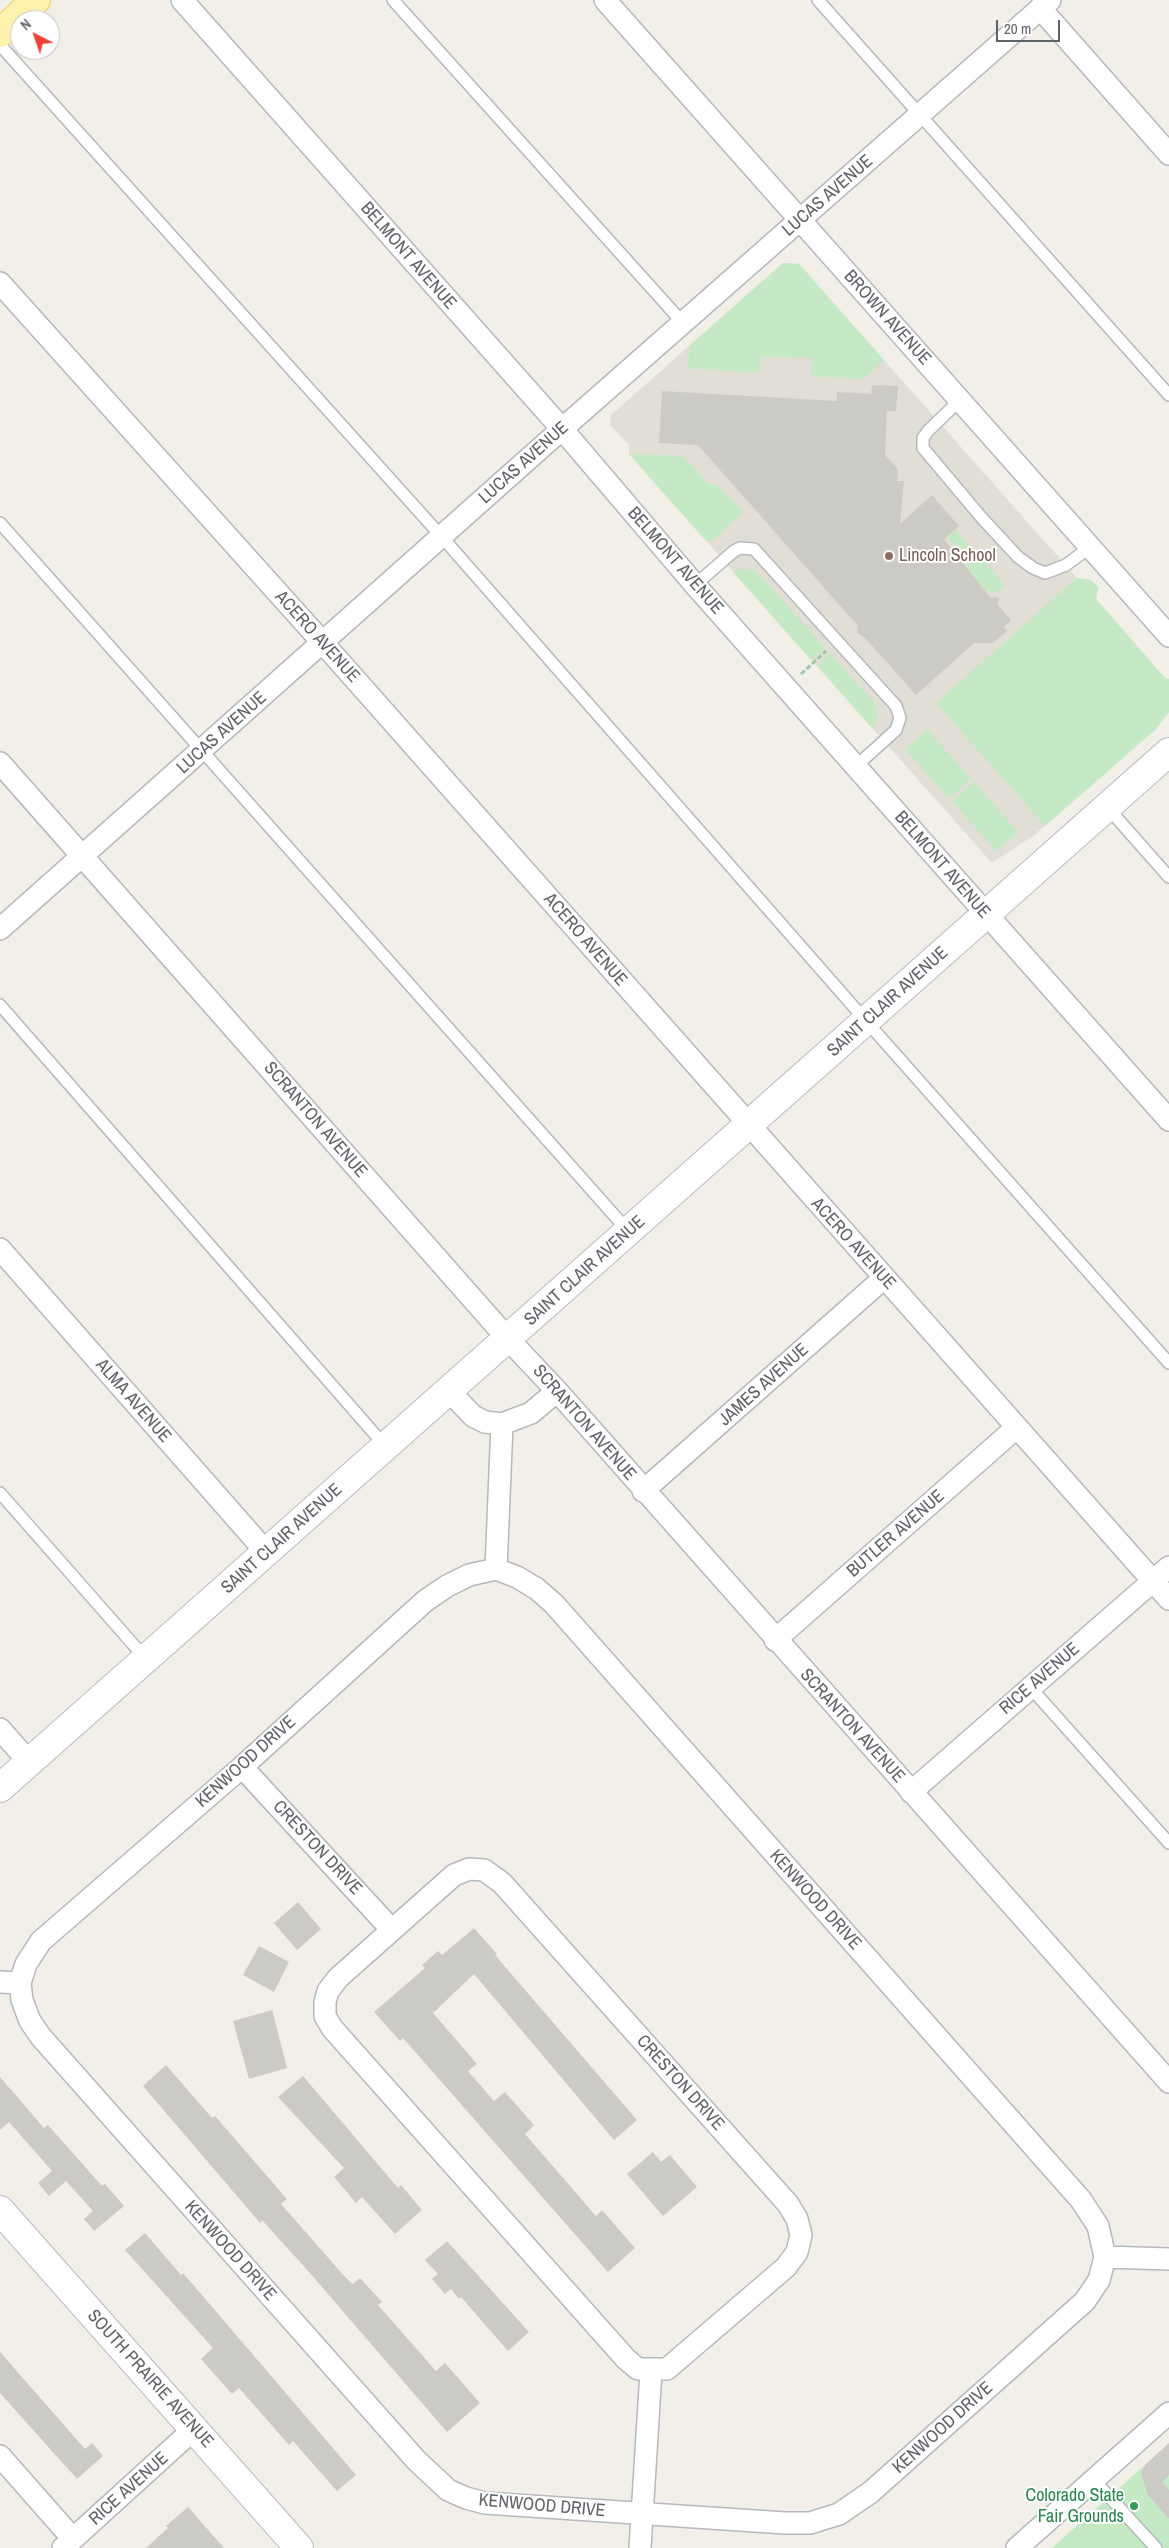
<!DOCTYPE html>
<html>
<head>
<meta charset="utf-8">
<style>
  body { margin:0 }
  #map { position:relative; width:1169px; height:2548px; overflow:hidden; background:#f1efe8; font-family:"Archivo Narrow",sans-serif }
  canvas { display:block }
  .north { position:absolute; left:10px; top:10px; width:50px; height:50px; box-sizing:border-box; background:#fff; border:1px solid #bfc1c3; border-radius:50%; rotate:319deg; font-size:14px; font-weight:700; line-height:20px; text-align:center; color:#5f6368 }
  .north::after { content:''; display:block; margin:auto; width:18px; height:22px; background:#ea4335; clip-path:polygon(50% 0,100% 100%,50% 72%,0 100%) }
  .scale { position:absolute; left:996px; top:20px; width:64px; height:22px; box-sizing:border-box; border:2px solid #5f6368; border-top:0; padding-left:6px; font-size:15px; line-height:18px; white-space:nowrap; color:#5f6368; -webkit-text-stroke:4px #fff; paint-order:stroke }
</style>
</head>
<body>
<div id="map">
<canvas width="1169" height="2548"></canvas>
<div class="north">N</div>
<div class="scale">20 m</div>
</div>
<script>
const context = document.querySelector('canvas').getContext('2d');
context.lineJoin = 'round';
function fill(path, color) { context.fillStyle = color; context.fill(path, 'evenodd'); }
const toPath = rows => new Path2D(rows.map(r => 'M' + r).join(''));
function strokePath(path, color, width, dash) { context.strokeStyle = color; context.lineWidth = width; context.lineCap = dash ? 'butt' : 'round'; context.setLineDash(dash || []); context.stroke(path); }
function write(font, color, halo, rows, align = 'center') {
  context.font = font + ' "Archivo Narrow",sans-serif'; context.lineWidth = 4; context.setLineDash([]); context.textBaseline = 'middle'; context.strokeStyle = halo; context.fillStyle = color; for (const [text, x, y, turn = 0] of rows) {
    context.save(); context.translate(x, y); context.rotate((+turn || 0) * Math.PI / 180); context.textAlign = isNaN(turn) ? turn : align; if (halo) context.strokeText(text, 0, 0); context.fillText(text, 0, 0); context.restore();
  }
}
fill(toPath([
  [783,263,799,264,1077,578,1091,580,1098,587,1096,599,1165,678,1169,679,1169,712,1155,730,1033,836,992,863,629,454,629,445,610,425,611,415]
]), '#e1ded6');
fill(toPath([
  [783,263,799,264,884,360,863,379,811,376,812,358,761,357,759,373,687,368,690,345],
  [629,454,683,456,709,484,719,486,743,512,712,541,706,541],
  [956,530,1005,586,997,592,986,591,968,570,968,560,948,537],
  [739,569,753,570,760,575,825,648,811,660,733,572],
  [1077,578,1091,580,1098,587,1096,599,1165,678,1169,679,1169,712,1155,730,1045,826,936,703],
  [830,653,875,704,878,715,874,730,817,666],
  [927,729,971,779,949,799,905,749],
  [974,782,1018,832,996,851,952,801],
  [1169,2443,1169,2548,1052,2548,1146,2464]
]), '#c5e8c5');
fill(toPath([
  [872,385,898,386,896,411,887,411,885,455,898,469,897,481,904,481,900,524,932,495,959,526,944,539,990,597,999,598,998,605,1011,620,1003,627,1007,631,993,643,974,643,916,695,865,638,857,632,858,626,698,445,659,443,662,391,837,401,837,392,871,394],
  [298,1902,321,1929,297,1950,274,1923],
  [474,1928,497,1954,495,1955,637,2120,614,2140,474,1974,433,2013,477,2064,468,2071,494,2101,505,2092,534,2125,525,2134,596,2216,602,2210,635,2248,608,2272,403,2038,400,2041,374,2012,425,1968,422,1965,438,1951,442,1955],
  [259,1946,289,1962,274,1992,243,1975],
  [272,2010,287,2068,249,2079,233,2021],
  [166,2065,212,2118,215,2116,287,2199,281,2204,346,2278,353,2284,360,2278,382,2302,378,2305,436,2371,445,2363,480,2403,447,2432,309,2272,262,2220,260,2223,143,2086],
  [303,2076,398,2188,401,2185,422,2210,395,2234,362,2197,356,2203,334,2177,344,2168,278,2097],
  [0,2077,44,2128,48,2125,102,2186,105,2184,124,2206,94,2231,84,2219,93,2211,66,2181,49,2196,38,2183,52,2171,9,2122,0,2130],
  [653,2152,661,2162,670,2155,697,2187,663,2216,627,2174],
  [145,2233,181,2275,183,2273,356,2475,337,2491,293,2441,289,2445,239,2388,232,2394,201,2359,213,2348,125,2250],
  [447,2241,529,2332,508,2351,461,2297,459,2299,451,2289,445,2294,432,2279,438,2274,425,2260],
  [0,2352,85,2449,92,2443,103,2456,77,2479,0,2393],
  [1169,2443,1169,2475,1162,2482,1169,2490,1169,2519,1148,2495,1141,2473,1146,2464],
  [188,2507,224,2548,146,2548,168,2528,166,2526]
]), '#cccac5');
const lane = toPath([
  [393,0,683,323],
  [818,0,1169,395],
  [0,45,442,537,867,1022,1169,1363],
  [960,400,928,431,923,438,923,448,981,517,1018,557,1033,568,1045,573,1066,565,1090,547],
  [0,523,629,1232],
  [695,585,734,551,740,548,754,549,896,706,900,718,896,730,855,767],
  [1108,808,1169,877],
  [0,1005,386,1447],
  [0,1493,146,1659],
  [1030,1687,1169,1843],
  [1094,2480,1156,2548]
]);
const street = toPath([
  [182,0,562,429,695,585,1169,1120],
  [605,0,1169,636],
  [1040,8,1169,154],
  [0,283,323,643,1169,1599],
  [0,763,508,1339,557,1391,1169,2082],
  [0,929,562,429,1050,0],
  [0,1249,267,1553],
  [449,1391,473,1416,485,1422,502,1424,496,1569,517,1577,537,1589,554,1604,1081,2200,1098,2226,1105,2257],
  [502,1424,531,1413,557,1391],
  [643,1491,884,1278],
  [775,1640,1016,1428],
  [0,1729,29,1762],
  [242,1767,392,1930],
  [911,1792,1169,1567],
  [469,1869,484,1870,502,1883,788,2204,797,2219,801,2235,797,2252,786,2267,667,2369,638,2369,626,2359,332,2028,325,2016,325,2002,328,1991,338,1978,454,1875,469,1869],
  [0,1982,20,1983,22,2000,30,2021,41,2037,416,2460,448,2490,466,2498,485,2503,785,2523,810,2523,839,2514,871,2492,1085,2301,1099,2280,1105,2257,1169,2259],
  [20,1983,26,1964,41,1941,242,1767,425,1601,447,1586,469,1575,496,1569],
  [0,2456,73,2539],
  [63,2548,194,2429],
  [640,2548,651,2371],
  [1017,2548,1169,2413]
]);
const secondary = toPath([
  [0,1788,1169,752],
  [0,2210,299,2548]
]);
const primary = toPath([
  [0,33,36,0]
]);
strokePath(lane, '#b5b8bc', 14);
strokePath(street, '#b5b8bc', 24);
strokePath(secondary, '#b6babf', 30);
strokePath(primary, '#f2c960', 30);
strokePath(toPath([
  [801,674,826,651]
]), '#9cc7a9', 3, [5, 2.5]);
strokePath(lane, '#fff', 11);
strokePath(street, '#fff', 21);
strokePath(secondary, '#fff', 28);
strokePath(primary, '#fff2af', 28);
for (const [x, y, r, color] of [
  [889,556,5,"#8d6e63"],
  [1134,2506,5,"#2e9e5b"]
]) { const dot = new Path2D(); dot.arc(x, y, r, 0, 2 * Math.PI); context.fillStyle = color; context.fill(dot); strokePath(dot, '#fff', 2); }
write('18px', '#5f6368', '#fff', [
  ["LUCAS AVENUE",828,196,-41],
  ["BELMONT AVENUE",408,256,49],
  ["BROWN AVENUE",887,318,48],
  ["LUCAS AVENUE",524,463,-42],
  ["BELMONT AVENUE",675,561,49],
  ["ACERO AVENUE",317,637,48],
  ["LUCAS AVENUE",222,733,-42],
  ["BELMONT AVENUE",942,865,49],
  ["ACERO AVENUE",585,940,49],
  ["SAINT CLAIR AVENUE",888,1002,-42],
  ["SCRANTON AVENUE",315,1120,49],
  ["ACERO AVENUE",853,1244,48],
  ["SAINT CLAIR AVENUE",585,1271,-42],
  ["JAMES AVENUE",764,1385,-42],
  ["ALMA AVENUE",133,1401,49],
  ["SCRANTON AVENUE",584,1423,49],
  ["BUTLER AVENUE",896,1534,-41],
  ["SAINT CLAIR AVENUE",282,1539,-42],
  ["RICE AVENUE",1040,1679,-41],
  ["SCRANTON AVENUE",852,1726,48],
  ["KENWOOD DRIVE",246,1762,-42],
  ["CRESTON DRIVE",317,1848,47],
  ["KENWOOD DRIVE",815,1900,48],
  ["CRESTON DRIVE",680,2083,48],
  ["KENWOOD DRIVE",230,2251,48],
  ["SOUTH PRAIRIE AVENUE",150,2379,48],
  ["KENWOOD DRIVE",943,2428,-42],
  ["RICE AVENUE",129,2489,-42],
  ["KENWOOD DRIVE",542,2506,5]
]);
write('18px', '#785e54', '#fff', [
  ["Lincoln School",899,556]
], 'left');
write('18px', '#27864d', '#fff', [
  ["Colorado State",1124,2496],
  ["Fair Grounds",1124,2517]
], 'right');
</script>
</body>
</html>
